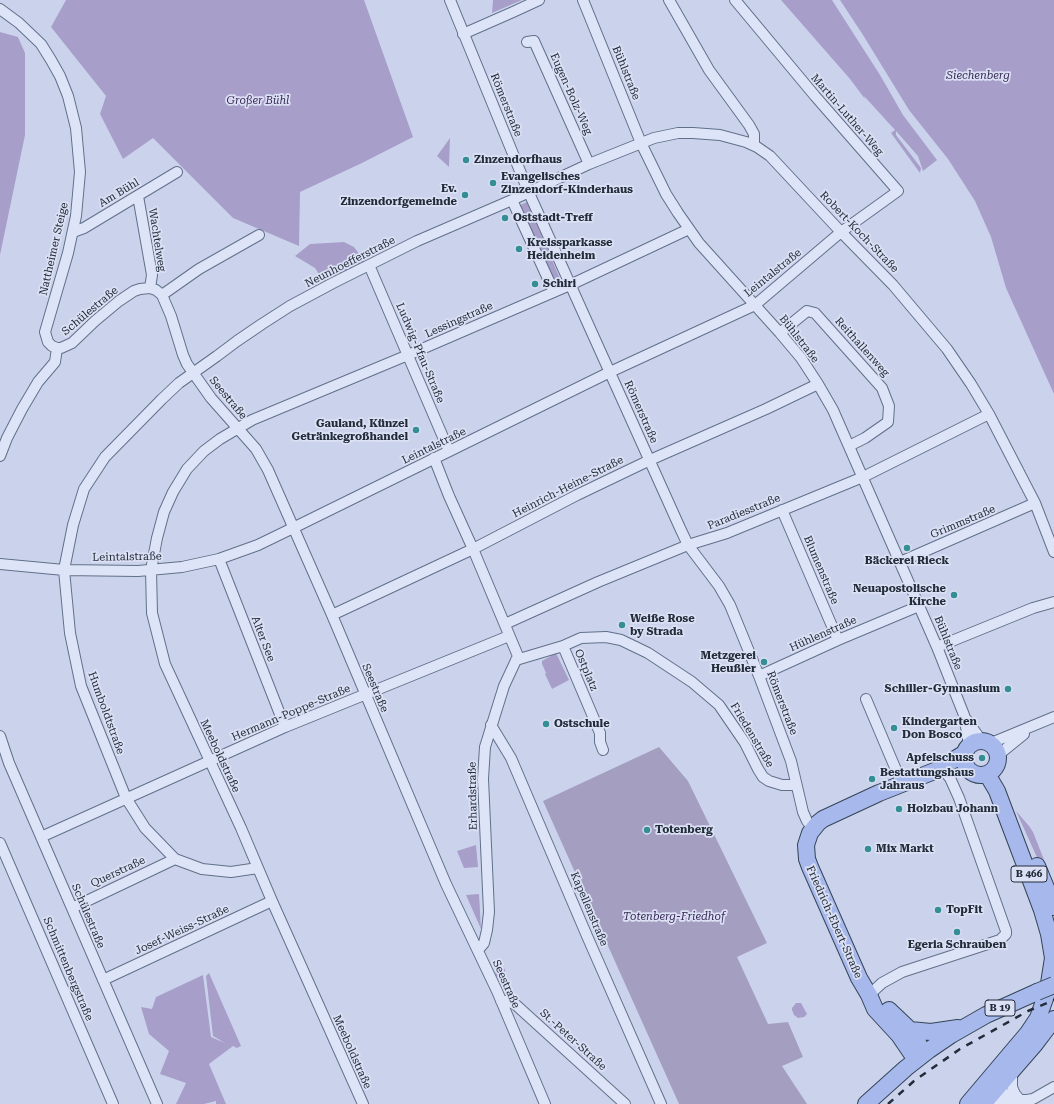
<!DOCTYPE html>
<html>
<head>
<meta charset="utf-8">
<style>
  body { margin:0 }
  canvas { display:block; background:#cbd3ec }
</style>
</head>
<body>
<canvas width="1054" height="1104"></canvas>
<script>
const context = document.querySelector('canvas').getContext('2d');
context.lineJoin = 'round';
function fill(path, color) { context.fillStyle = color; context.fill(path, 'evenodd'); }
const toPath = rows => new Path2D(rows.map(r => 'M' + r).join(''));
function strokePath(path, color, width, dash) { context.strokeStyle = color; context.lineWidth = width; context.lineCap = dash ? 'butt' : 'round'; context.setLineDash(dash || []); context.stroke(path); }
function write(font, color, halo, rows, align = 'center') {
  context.font = font + ' "Roboto Serif",serif'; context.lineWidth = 3.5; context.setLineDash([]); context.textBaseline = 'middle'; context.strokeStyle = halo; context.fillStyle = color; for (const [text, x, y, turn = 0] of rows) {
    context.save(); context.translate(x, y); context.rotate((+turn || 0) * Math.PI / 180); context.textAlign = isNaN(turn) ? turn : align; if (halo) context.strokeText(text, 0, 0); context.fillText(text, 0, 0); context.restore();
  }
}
fill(toPath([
  [66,0,364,0,413,137,362,163,300,192,299,246,233,218,153,138,123,159,100,114,106,96,51,27],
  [493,0,522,0,492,13],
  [781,0,832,0,880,75,903,115,937,160,923,171,918,156,896,131,896,135,921,168,920,173,891,133,895,130,864,96,865,99,850,79],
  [840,0,1054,0,1054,394,1006,288,991,237,975,201,948,159,909,110,863,35],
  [0,32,18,37,25,53,25,135,0,255],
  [450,138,449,167,437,156],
  [527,202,561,281,551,285,518,206],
  [344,242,354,247,365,262,324,282,315,268,295,256,310,244],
  [556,653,569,680,552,689,545,674,546,673,542,664,542,661],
  [1016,811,1029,826,1033,832,1054,885,1054,895],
  [476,845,478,867,464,868,457,851],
  [479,894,481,929,466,895],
  [495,967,505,969,505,975,503,981,496,976,495,972],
  [209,973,241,1046,237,1048,233,1046,209,1064,226,1104,216,1104,216,1101,204,1104,176,1104,186,1083,160,1074,169,1051,149,1034,141,1007,152,1009,156,997,203,975,211,1037,225,1043,213,1036,206,976],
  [796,1003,801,1003,807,1014,804,1017,798,1018,794,1015,792,1010,792,1008]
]), '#a79fca');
fill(toPath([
  [659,747,688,781,767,943,737,957,768,1024,788,1022,803,1057,782,1066,807,1104,679,1104,543,801]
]), '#a49ec0');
const street = toPath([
  [450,0,529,193,680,528,688,545,719,586,730,605,759,676,791,761,803,812,807,821,813,829],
  [583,0,641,143,666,194,678,213,699,243,780,333,801,358,818,384,833,410,937,647,964,715,969,745],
  [669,0,709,70,749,125,754,134,754,145],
  [0,9,19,23,41,44,51,60,60,76,68,96,76,128,80,172,76,216,68,253,45,332,48,342,52,346,57,348],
  [463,34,513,12,539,0],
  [527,42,534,41,589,164],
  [138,196,152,275,150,288],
  [512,200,554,292],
  [73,232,84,228,177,172],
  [369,265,449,451],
  [162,295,199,269,259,235],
  [780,333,807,311,815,313,882,388,889,406,888,422,865,438,849,446],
  [57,348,61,348,72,343,95,321,119,301,134,291,140,289,150,288,156,290,162,295,171,316,183,355,187,364,211,398,256,449,268,470,332,615,446,884,497,991,545,1104],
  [0,456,7,438,22,409,38,382,55,362,57,348],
  [434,458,449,496,473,549,518,656,504,686,485,747,483,779,489,912,487,930,484,943,478,950],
  [782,510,838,640],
  [219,559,285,727],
  [900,562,1035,503],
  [0,564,64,570,138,571,182,567,219,559,258,545,293,528,610,372,755,305,841,232,898,191,815,96,735,0],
  [332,615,473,549,577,495,650,460,766,409,818,384],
  [505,624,598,582,688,545,727,533,863,477,989,414],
  [563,646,600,733,600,742,603,750],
  [937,647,1033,608,1054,602],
  [516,660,563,646,581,638,606,637,621,640,648,653,692,682,719,705,745,743,758,769,763,777,769,781,782,785,796,785],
  [759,676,838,640,919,606],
  [866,699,902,784],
  [966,719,981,740],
  [491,725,511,758,587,936,661,1104],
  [0,736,9,763,157,1104],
  [991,743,1054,717],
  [999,756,1003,751,1024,734],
  [41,837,285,727,509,636],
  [0,843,113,1104],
  [258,868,231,872,202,869,175,859,145,828,126,798,81,686,70,633,64,570,73,525,84,489,105,457,162,399,179,383,217,356,237,341,262,324,290,306,333,283,417,241,512,200,589,164,654,138,678,133,693,133,720,135,746,142,757,147,770,156,841,232,893,285,947,349,971,384,989,414,1035,503,1054,552],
  [72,908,175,859],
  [103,980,272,901],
  [869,995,882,983,902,972,1000,940,1006,934,1006,931,959,798,950,778,942,769],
  [501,1001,508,1001,516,1005,625,1104],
  [1012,1071,1012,1087,1015,1094,1020,1100],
  [998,1080,1001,1090,1006,1095,1011,1099,1017,1100,1027,1100,1033,1099,1054,1087],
  [363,1104,272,901,241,828,165,664,152,613,151,570,157,538,164,512,173,492,187,469,204,451,220,439,252,420,408,355,570,285,689,229],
  [989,1104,1004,1099,1011,1099]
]);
const primary = toPath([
  '964 758a17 17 0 1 1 34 0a17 17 0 1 1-34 0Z',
  [1037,866,1054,907],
  [889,1010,910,1030,916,1037,919,1045,916,1060],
  [910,1030,931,1032,958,1028],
  [916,1060,899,1035,875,1009,869,995,859,978,810,867,807,859,806,845,810,833,818,823,823,819,879,793,937,770,965,753],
  [866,1104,906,1068,929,1050,951,1035,986,1015,1037,992],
  [968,1104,1028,1033,1038,1018,1048,990,1053,958,1049,934,1042,910,997,791,987,774],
  [983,1104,1035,1044,1054,1019]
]);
strokePath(street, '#607089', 12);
strokePath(primary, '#344457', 18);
strokePath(street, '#dee4f7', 10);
strokePath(primary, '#a7b8ec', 16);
strokePath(toPath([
  [888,1104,914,1081,960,1049,1028,1011,1054,1000]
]), '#222d3a', 2.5, [7, 7]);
const primaryBridge = toPath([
  [1037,992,1054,985]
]);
strokePath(primaryBridge, '#344457', 18, []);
strokePath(primaryBridge, '#a7b8ec', 16);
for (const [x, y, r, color] of [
  [466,160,4,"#348e94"],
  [493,183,4,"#348e94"],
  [465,195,4,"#348e94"],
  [505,218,4,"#348e94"],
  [519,249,4,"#348e94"],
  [535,284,4,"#348e94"],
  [416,430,4,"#348e94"],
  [907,548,4,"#348e94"],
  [954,595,4,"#348e94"],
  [622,625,4,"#348e94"],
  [764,662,4,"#348e94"],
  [1008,689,4,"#348e94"],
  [546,724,4,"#348e94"],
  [894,728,4,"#348e94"],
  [982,758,4,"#348e94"],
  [872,779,4,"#348e94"],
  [899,809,4,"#348e94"],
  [647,830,4,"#348e94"],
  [868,849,4,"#348e94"],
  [938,910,4,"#348e94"],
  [957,932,4,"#348e94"]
]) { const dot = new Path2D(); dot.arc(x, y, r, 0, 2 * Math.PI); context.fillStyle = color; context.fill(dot); strokePath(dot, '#dbe0f4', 1.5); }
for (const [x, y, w] of [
  [1029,874,36],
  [1000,1008,30]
]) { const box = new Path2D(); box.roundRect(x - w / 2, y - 8, w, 16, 3); context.fillStyle = '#dbe0f4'; context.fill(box); strokePath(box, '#222d3a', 1); }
write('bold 10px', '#222d3a', null, [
  ["B 466",1029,874],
  ["B 19",1000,1008]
]);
write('11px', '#222d3a', '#dbe0f4', [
  ["Bühlstraße",626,73,68],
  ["Eugen-Bolz-Weg",571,94,66],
  ["Römerstraße",506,105,68],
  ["Martin-Luther-Weg",847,115,49],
  ["Am Bühl",119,193,-31],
  ["Robert-Koch-Straße",859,232,46],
  ["Wachtelweg",157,240,81],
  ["Nattheimer Steige",54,249,-77],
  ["Neunhoefferstraße",350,262,-27],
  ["Leintalstraße",773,273,-39],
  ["Schülestraße",90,311,-40],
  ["Lessingstraße",459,320,-24],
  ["Bühlstraße",799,339,52],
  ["Reithallenweg",862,347,48],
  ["Ludwig-Pfau-Straße",420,353,67],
  ["Seestraße",228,398,50],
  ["Römerstraße",641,412,66],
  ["Leintalstraße",434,446,-26],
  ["Heinrich-Heine-Straße",568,487,-27],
  ["Paradiesstraße",744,512,-22],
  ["Grimmstraße",963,522,-23],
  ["Leintalstraße",127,557,-1],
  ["Blumenstraße",821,570,67],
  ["Hühlenstraße",823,634,-24],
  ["Alter See",263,639,69],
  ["Bühlstraße",948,643,68],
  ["Ostplatz",586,670,67],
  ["Seestraße",375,688,67],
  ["Römerstraße",782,703,69],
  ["Humboldtstraße",106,713,70],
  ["Hermann-Poppe-Straße",291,713,-23],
  ["Friedenstraße",752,735,59],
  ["Meeboldstraße",220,756,65],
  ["Erhardstraße",473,796,-91],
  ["Querstraße",118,872,-25],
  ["Kapellenstraße",589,909,67],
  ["Schülestraße",88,916,67],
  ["Friedrich-Ebert-Straße",834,922,66],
  ["Josef-Weiss-Straße",182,930,-25],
  ["Schmittenbergstraße",68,969,67],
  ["Seestraße",506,984,66],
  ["St.-Peter-Straße",573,1040,42],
  ["Meeboldstraße",352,1052,66]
]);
write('italic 11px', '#382a55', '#dbe0f4', [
  ["Siechenberg",978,76],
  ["Großer Bühl",258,101],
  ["Totenberg-Friedhof",674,917]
]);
write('bold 11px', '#222d3a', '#dbe0f4', [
  ["Zinzendorfhaus",474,160],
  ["Evangelisches",501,177],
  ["Zinzendorf-Kinderhaus",501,190],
  ["Ev.",457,189,"right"],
  ["Zinzendorfgemeinde",457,202,"right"],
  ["Oststadt-Treff",513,218],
  ["Kreissparkasse",527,243],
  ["Heidenheim",527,256],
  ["Schiri",543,284],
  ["Gauland, Künzel",408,424,"right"],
  ["Getränkegroßhandel",408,437,"right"],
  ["Bäckerei Rieck",907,561,"center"],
  ["Neuapostolische",946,589,"right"],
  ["Kirche",946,602,"right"],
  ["Weiße Rose",630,619],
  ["by Strada",630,632],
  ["Metzgerei",756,656,"right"],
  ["Heußler",756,669,"right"],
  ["Schiller-Gymnasium",1000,689,"right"],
  ["Kindergarten",902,722],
  ["Don Bosco",902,735],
  ["Ostschule",554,724],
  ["Apfelschuss",974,758,"right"],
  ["Bestattungshaus",880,773],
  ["Jahraus",880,786],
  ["Holzbau Johann",907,809],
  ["Totenberg",655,830],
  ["Mix Markt",876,849],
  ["TopFit",946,910],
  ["Egeria Schrauben",957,945,"center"]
], 'left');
</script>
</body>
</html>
